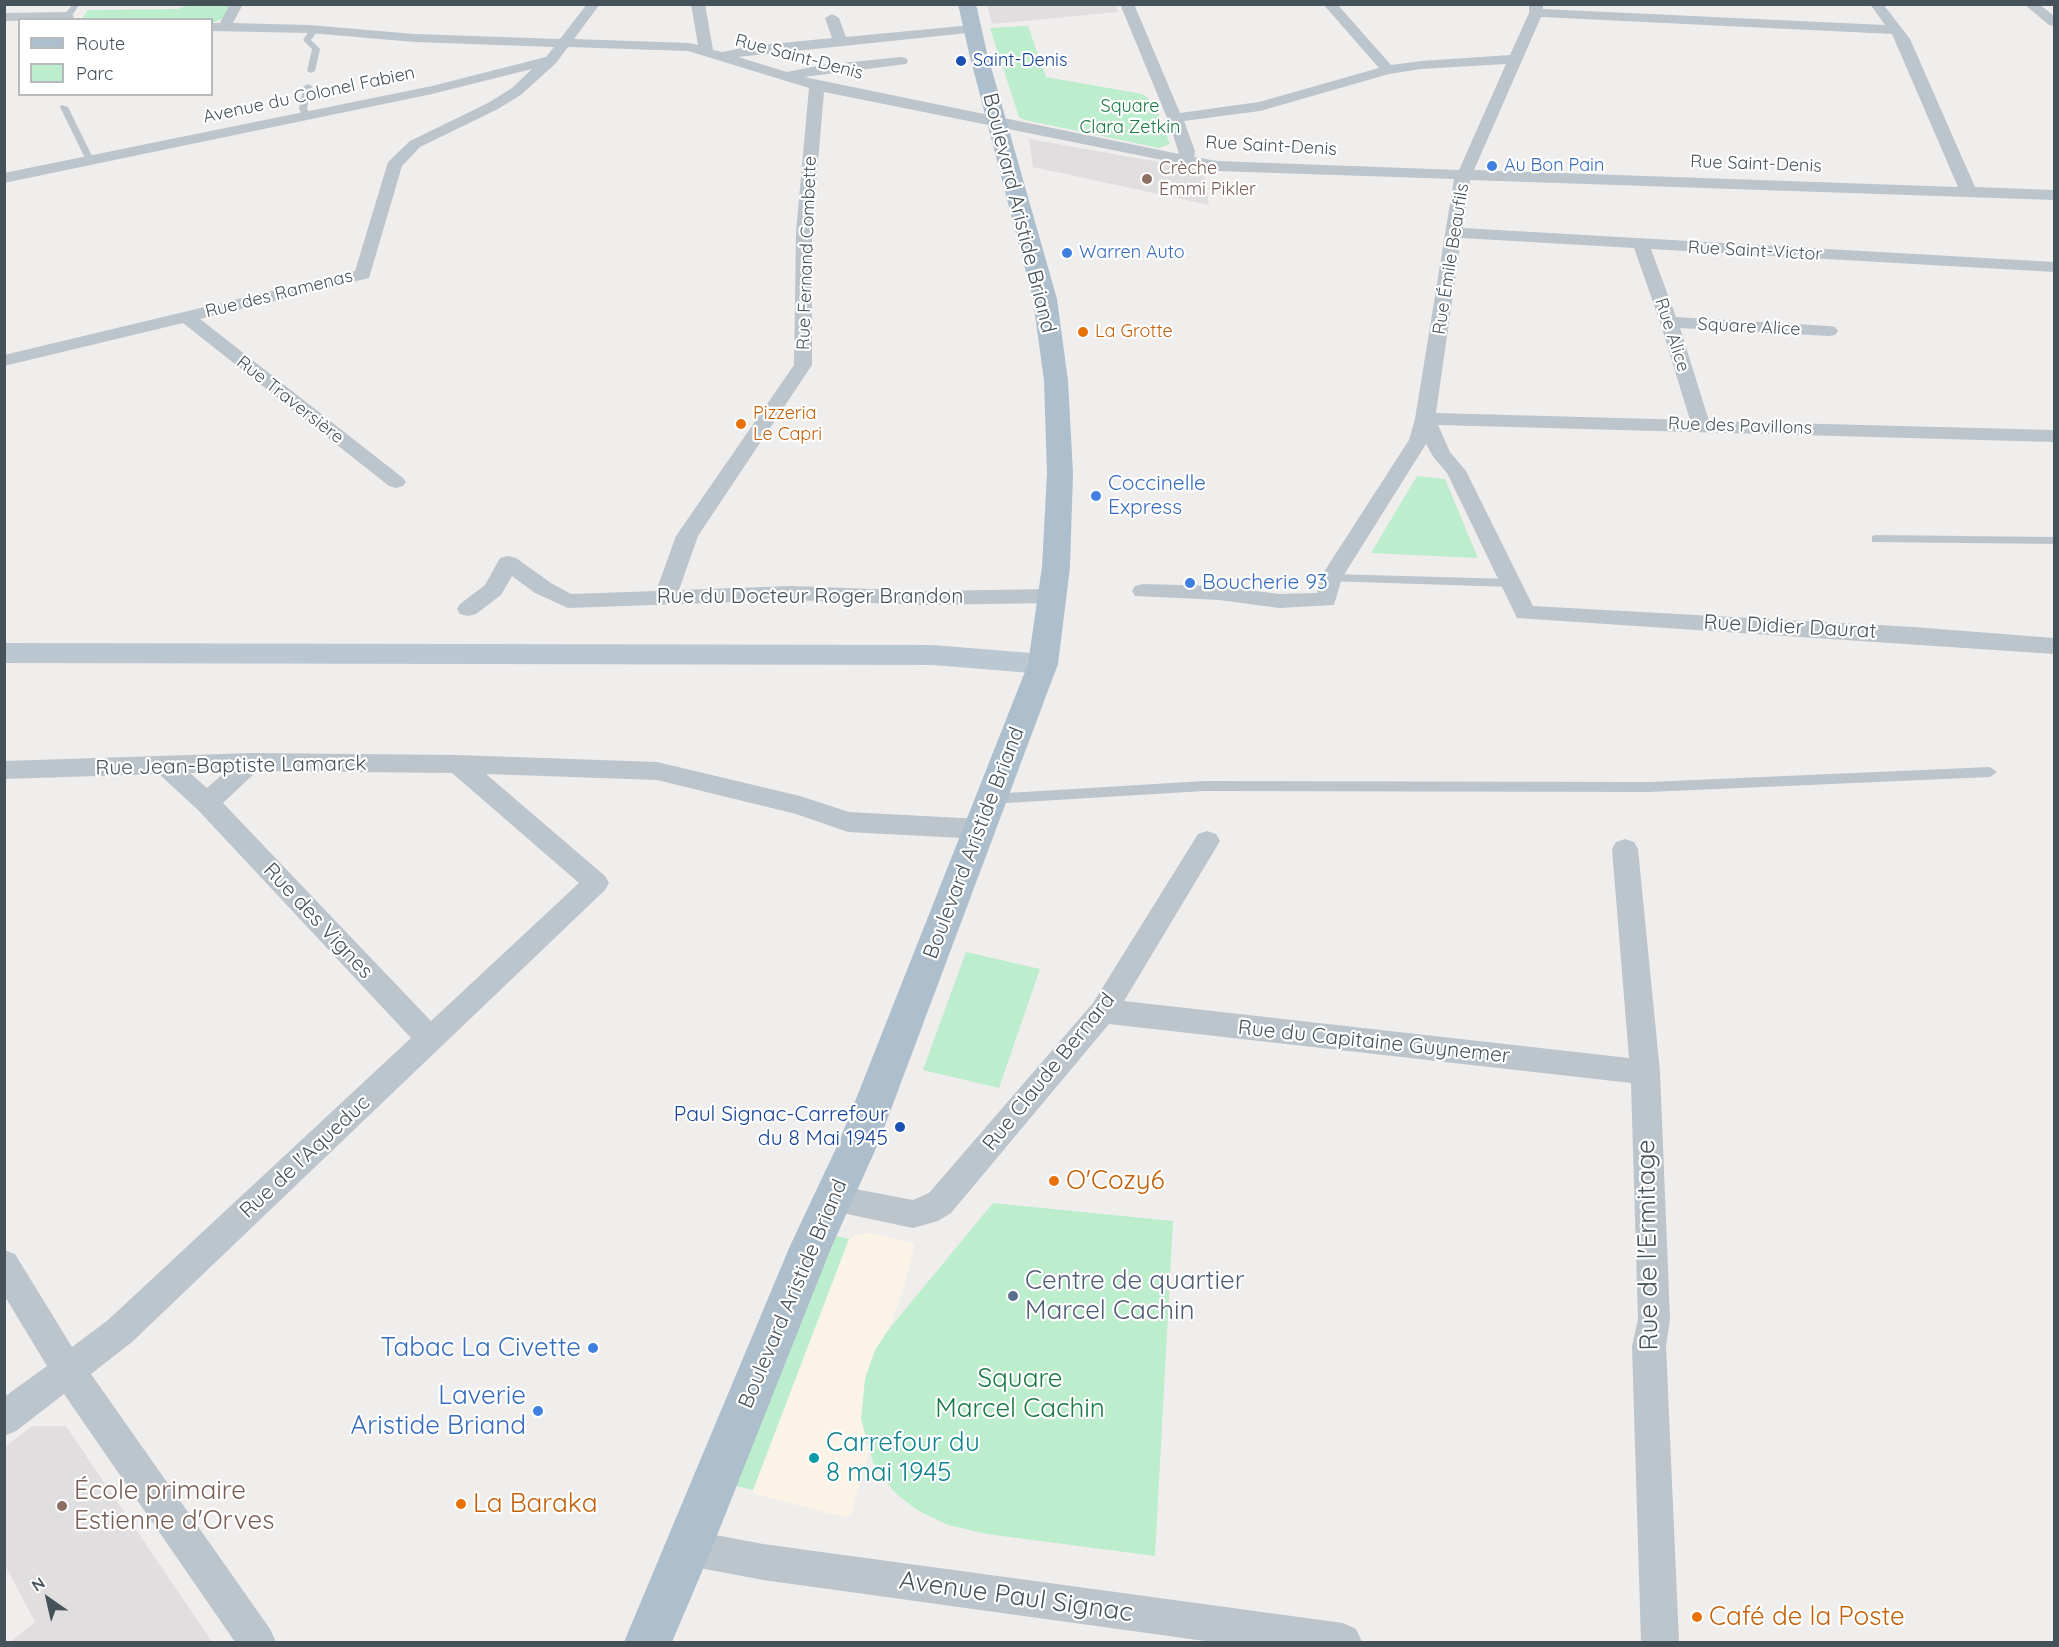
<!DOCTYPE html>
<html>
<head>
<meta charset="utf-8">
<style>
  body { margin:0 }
  #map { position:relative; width:2059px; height:1647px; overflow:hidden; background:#f0eded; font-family:Quicksand,sans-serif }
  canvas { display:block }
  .frame { position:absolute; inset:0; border:6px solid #46525a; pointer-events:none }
  .legend { position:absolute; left:18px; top:18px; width:195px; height:78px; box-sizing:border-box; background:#fff; border:2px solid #b5babd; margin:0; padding:8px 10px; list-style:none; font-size:18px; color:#46525a }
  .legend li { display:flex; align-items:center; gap:12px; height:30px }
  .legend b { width:30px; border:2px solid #b5babd }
  .north { position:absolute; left:18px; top:1569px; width:60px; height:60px; -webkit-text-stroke:4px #fff; paint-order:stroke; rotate:326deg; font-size:16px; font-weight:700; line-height:24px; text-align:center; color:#46525a }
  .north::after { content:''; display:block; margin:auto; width:21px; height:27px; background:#46525a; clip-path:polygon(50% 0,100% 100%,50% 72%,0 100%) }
</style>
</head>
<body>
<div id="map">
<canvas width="2059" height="1647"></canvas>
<div class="frame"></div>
<ul class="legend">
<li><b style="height:8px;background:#adbecc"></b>Route</li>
<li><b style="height:16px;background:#bcedcc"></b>Parc</li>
</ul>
<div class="north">N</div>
</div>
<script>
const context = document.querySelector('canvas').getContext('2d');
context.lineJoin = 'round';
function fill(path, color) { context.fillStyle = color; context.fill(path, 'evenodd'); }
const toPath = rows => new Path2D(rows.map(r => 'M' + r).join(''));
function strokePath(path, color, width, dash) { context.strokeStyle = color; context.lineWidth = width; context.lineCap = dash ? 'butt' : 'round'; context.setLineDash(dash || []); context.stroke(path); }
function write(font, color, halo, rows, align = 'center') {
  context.font = font + ' Quicksand,sans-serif'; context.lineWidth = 4.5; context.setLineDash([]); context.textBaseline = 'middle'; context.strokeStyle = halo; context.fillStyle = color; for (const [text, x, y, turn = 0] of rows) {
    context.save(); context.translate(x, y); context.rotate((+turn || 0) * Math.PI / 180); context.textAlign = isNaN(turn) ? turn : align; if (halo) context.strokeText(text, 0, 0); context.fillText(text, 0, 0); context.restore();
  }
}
fill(toPath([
  [871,1233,912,1243,914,1246,905,1284,889,1329,875,1350,865,1379,864,1436,869,1452,851,1514,844,1517,755,1494,753,1490,844,1249,849,1239,857,1235]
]), '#fbf4e6');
fill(toPath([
  [987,5,1115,5,1118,12,992,24],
  [1029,139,1204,170,1209,205,1033,167],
  [32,1426,66,1426,212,1642,10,1642,35,1622,5,1565,5,1447]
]), '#e1dedf');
fill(toPath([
  [190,5,233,5,225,18,212,23,212,20,81,20,88,10,177,9],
  [1028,26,1046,77,1142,94,1154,103,1170,144,1159,148,1025,120,1019,117,990,28],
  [1417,476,1445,479,1478,558,1371,553],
  [966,952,1040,969,999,1088,923,1070],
  [993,1203,1173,1221,1155,1556,987,1534,948,1525,919,1511,900,1497,891,1488,873,1462,861,1419,865,1379,875,1350,889,1329],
  [832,1235,849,1239,753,1490,732,1485]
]), '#bcedcc');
fill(toPath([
  [73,4,80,4,70,18,64,18,63,16,73,4],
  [110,4,152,4,149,6,110,4],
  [311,28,318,30,311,40,320,49,315,71,311,73,307,71,312,49,303,40,311,28],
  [308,84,312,86,307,108,310,116,306,118,302,116,299,108,304,86,308,84],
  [61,105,68,107,94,160,93,162,86,160,60,107,61,105],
  [1876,535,2054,537,2054,544,1872,542,1872,536,1876,535],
  [1331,574,1511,579,1517,583,1511,587,1327,581,1325,578,1331,574],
  [1990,767,1997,772,1990,777,1649,792,1204,791,991,804,984,799,991,794,1204,781,1649,782,1990,767]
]), '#bcc5cc');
fill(toPath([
  [230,4,243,4,233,23,309,25,415,34,560,39,587,4,600,4,574,39,689,43,698,45,691,4,705,4,713,50,722,52,752,46,832,38,825,18,832,14,839,18,846,37,972,25,979,29,977,32,738,57,787,72,822,65,901,57,906,58,908,61,906,64,804,77,1179,154,1170,125,1120,4,1134,4,1180,113,1259,102,1379,68,1323,4,1337,4,1391,65,1421,61,1510,55,1529,13,1529,4,1543,4,1543,9,1885,25,1870,4,1883,4,1910,39,1975,187,2054,190,2054,200,1470,180,1463,228,2054,262,2054,272,1651,249,1676,317,1829,326,1835,327,1838,331,1835,335,1829,336,1680,328,1709,421,2054,430,2054,442,1438,425,1450,452,1466,471,1533,606,1914,627,2054,638,2054,654,1517,618,1447,473,1434,458,1426,444,1342,578,1334,605,1279,608,1219,600,1135,596,1132,591,1135,586,1143,584,1219,586,1279,594,1317,593,1320,578,1409,440,1415,419,1454,179,1217,171,824,92,812,232,812,365,698,536,679,590,792,586,925,591,1052,589,1060,591,1063,596,1060,601,1052,603,925,605,792,600,568,608,535,593,512,576,501,595,476,614,468,616,460,614,457,609,460,604,485,585,500,558,508,556,516,558,551,583,571,594,656,591,676,536,794,365,796,232,809,88,688,51,568,47,556,63,522,94,498,109,420,147,402,166,369,278,200,319,403,478,406,482,403,486,396,488,389,486,183,323,4,366,4,355,355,271,388,162,410,141,488,103,512,88,532,69,432,94,4,183,4,173,432,86,546,57,554,47,415,42,309,33,212,31,212,23,220,23,230,4],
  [1541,17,1892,34,1958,187,1474,170,1541,17],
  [1506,64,1459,170,1217,161,1194,157,1195,151,1184,121,1260,111,1389,74,1421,69,1506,64],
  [1461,238,1634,248,1660,322,1690,420,1436,413,1461,238],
  [2024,4,2039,4,2054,16,2054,26,2049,25,2024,4],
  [67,12,74,16,71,20,4,21,4,13,67,12],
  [251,753,458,755,657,762,800,796,849,812,980,819,989,822,993,829,989,836,980,839,848,832,796,814,657,780,486,774,605,876,609,883,605,890,132,1342,91,1374,270,1629,276,1642,235,1642,64,1394,16,1431,4,1436,4,1397,47,1366,4,1295,4,1250,15,1254,72,1347,108,1320,411,1038,198,810,159,774,4,779,4,761,251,753],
  [257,771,452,773,579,883,431,1021,223,803,257,771],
  [225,772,207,788,190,773,225,772],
  [1207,831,1216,834,1220,841,1124,1001,1629,1058,1612,849,1616,842,1625,839,1634,842,1638,849,1660,1072,1670,1319,1666,1346,1679,1642,1641,1642,1632,1346,1638,1319,1631,1083,1109,1024,951,1213,938,1221,913,1228,823,1209,819,1199,823,1189,834,1185,913,1200,929,1193,1093,1003,1198,834,1207,831],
  [689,1530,763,1544,1343,1623,1356,1629,1362,1642,1212,1642,763,1580,689,1566,676,1561,671,1548,676,1535,689,1530]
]), '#bcc5cc');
fill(toPath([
  [4,643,933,645,1043,654,1054,657,1058,664,1054,671,1043,674,933,665,4,663,4,643]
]), '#bbc7d1');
fill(toPath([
  [958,4,976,4,987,53,1057,299,1068,381,1073,473,1070,567,1058,664,878,1144,831,1248,712,1548,672,1642,624,1642,790,1246,839,1142,1028,664,1042,567,1045,511,1047,473,1044,381,1033,299,969,53,958,4]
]), '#adbecc');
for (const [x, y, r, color] of [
  [961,61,6,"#1a4fb4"],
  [1492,166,6,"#3f7fe0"],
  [1147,179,6,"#8d6e63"],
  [1067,253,6,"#3f7fe0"],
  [1083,332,6,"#e8710a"],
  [741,424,6,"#e8710a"],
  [1096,496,6,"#3f7fe0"],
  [1190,583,6,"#3f7fe0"],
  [900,1127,6,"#1a4fb4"],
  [1054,1181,6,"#e8710a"],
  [1013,1296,6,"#5c6f8a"],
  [593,1348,6,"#3f7fe0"],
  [538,1411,6,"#3f7fe0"],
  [814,1458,6,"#0f9aa8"],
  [461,1504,6,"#e8710a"],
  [62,1506,6,"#8d6e63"],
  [1697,1617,6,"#e8710a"]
]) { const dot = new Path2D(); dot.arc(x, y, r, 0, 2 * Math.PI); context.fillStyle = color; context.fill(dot); strokePath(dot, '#fff', 2); }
write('18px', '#46525a', '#fff', [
  ["Rue Saint-Denis",799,57,15],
  ["Avenue du Colonel Fabien",309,95,-12],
  ["Rue Saint-Denis",1271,146,3],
  ["Rue Saint-Denis",1756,164,2],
  ["Rue Saint-Victor",1755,251,3],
  ["Rue Fernand Combette",807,253,-88],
  ["Rue Émile Beaufils",1451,259,-81],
  ["Rue des Ramenas",279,294,-14],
  ["Square Alice",1749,327,3],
  ["Rue Alice",1672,335,72],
  ["Rue Traversière",290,400,38],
  ["Rue des Pavillons",1740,426,2]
]);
write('18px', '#164399', '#fff', [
  ["Saint-Denis",973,61]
], 'left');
write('18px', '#197943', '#fff', [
  ["Square",1130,107],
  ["Clara Zetkin",1130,128]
]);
write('18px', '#366cbe', '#fff', [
  ["Au Bon Pain",1504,166],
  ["Warren Auto",1079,253]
], 'left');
write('18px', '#785e54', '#fff', [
  ["Crèche",1159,169],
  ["Emmi Pikler",1159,190]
], 'left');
write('18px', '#c56008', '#fff', [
  ["La Grotte",1095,332],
  ["Pizzeria",753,414],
  ["Le Capri",753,435]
], 'left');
write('21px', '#46525a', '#fff', [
  ["Boulevard Aristide Briand",1019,213,76],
  ["Rue du Docteur Roger Brandon",810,597],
  ["Rue Didier Daurat",1790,627,3],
  ["Rue Jean-Baptiste Lamarck",231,766,-1],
  ["Boulevard Aristide Briand",974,843,-69],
  ["Rue des Vignes",318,921,47],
  ["Rue du Capitaine Guynemer",1374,1042,6],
  ["Rue Claude Bernard",1049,1072,-51],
  ["Rue de l'Aqueduc",305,1157,-43],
  ["Boulevard Aristide Briand",793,1294,-67]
]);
write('21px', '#366cbe', '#fff', [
  ["Coccinelle",1108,484],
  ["Express",1108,508],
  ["Boucherie 93",1202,583]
], 'left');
write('21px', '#164399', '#fff', [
  ["Paul Signac-Carrefour",888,1115],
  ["du 8 Mai 1945",888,1139]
], 'right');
write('26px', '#c56008', '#fff', [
  ["O'Cozy6",1066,1181],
  ["La Baraka",473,1504],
  ["Café de la Poste",1709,1617]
], 'left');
write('26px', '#46525a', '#fff', [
  ["Rue de l'Ermitage",1648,1245,-91],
  ["Avenue Paul Signac",1016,1597,8]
]);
write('26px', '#4e5e75', '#fff', [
  ["Centre de quartier",1025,1281],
  ["Marcel Cachin",1025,1311]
], 'left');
write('26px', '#366cbe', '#fff', [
  ["Tabac La Civette",581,1348],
  ["Laverie",526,1396],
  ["Aristide Briand",526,1426]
], 'right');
write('26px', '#197943', '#fff', [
  ["Square",1020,1379],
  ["Marcel Cachin",1020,1409]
]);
write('26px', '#0d838f', '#fff', [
  ["Carrefour du",826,1443],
  ["8 mai 1945",826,1473]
], 'left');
write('26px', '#785e54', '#fff', [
  ["École primaire",74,1491],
  ["Estienne d'Orves",74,1521]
], 'left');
</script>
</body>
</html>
